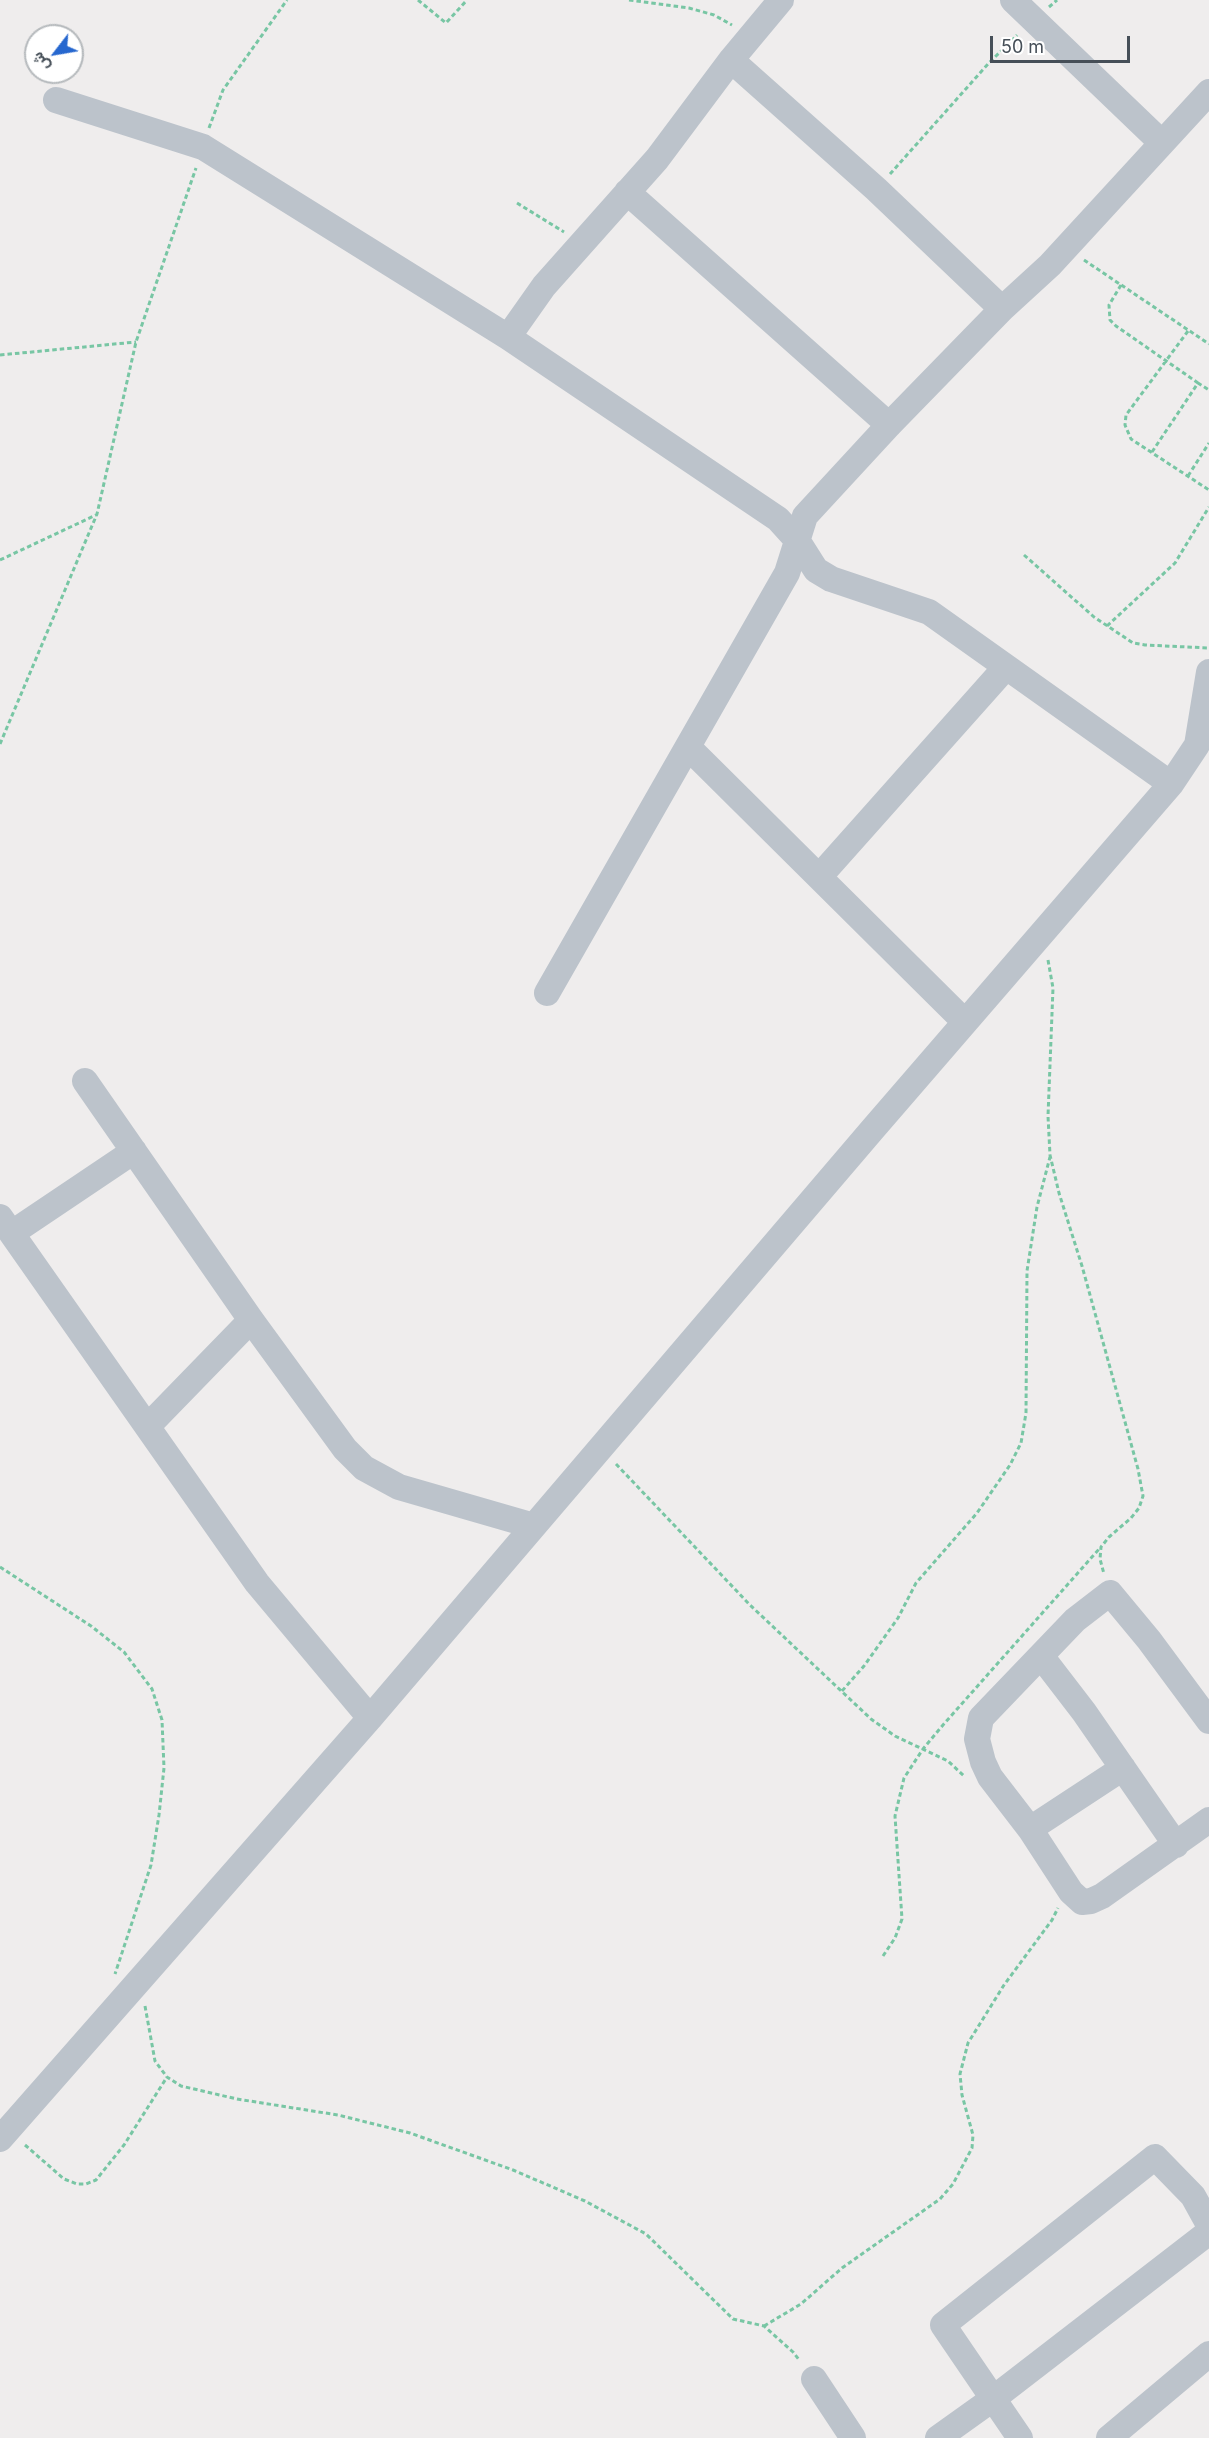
<!DOCTYPE html>
<html>
<head>
<meta charset="utf-8">
<style>
  body { margin:0 }
  #map { position:relative; width:1209px; height:2438px; overflow:hidden; background:#efeded; font-family:Inter,Vazirmatn,sans-serif }
  canvas { display:block }
  .north { position:absolute; left:24px; top:24px; width:60px; height:60px; box-sizing:border-box; background:#fff; border:2px solid #b5b9bc; border-radius:50%; rotate:239deg; font-size:16px; font-weight:700; line-height:24px; text-align:center; color:#464f58 }
  .north::after { content:''; display:block; margin:auto; width:21px; height:27px; background:#2667cf; clip-path:polygon(50% 0,100% 100%,50% 72%,0 100%) }
  .scale { position:absolute; left:990px; top:36px; width:140px; height:27px; box-sizing:border-box; border:3px solid #464f58; border-top:0; padding-left:8px; font-size:18px; line-height:21px; white-space:nowrap; color:#464f58; -webkit-text-stroke:4px #fff; paint-order:stroke }
</style>
</head>
<body>
<div id="map">
<canvas width="1209" height="2438"></canvas>
<div class="north">ش</div>
<div class="scale">50 m</div>
</div>
<script>
const context = document.querySelector('canvas').getContext('2d');
context.lineJoin = 'round';
const toPath = rows => new Path2D(rows.map(r => 'M' + r).join(''));
function strokePath(path, color, width, dash) { context.strokeStyle = color; context.lineWidth = width; context.lineCap = dash ? 'butt' : 'round'; context.setLineDash(dash || []); context.stroke(path); }
strokePath(toPath([
  [418,0,446,23,467,0],
  [629,0,689,8,714,15,732,25],
  [1049,7,1057,0],
  [209,128,223,90,287,0],
  [890,174,988,64,1017,35],
  [517,203,564,232],
  [1084,260,1209,344],
  [1121,285,1109,305,1110,320,1116,326,1198,383],
  [1188,331,1126,415,1125,425,1131,439,1209,490],
  [0,355,136,342],
  [1152,452,1198,383,1209,390],
  [1188,476,1209,443],
  [1024,555,1094,617,1133,643,1145,645,1209,648],
  [0,560,96,515],
  [1107,626,1175,563,1209,507],
  [0,744,97,514,136,342,196,168],
  [1048,960,1053,988,1048,1116,1050,1155,1059,1193,1082,1266,1138,1469,1143,1496,1139,1508,1131,1518,1109,1537,1101,1547,1100,1559,1104,1574],
  [616,1464,750,1605,871,1719,895,1736,948,1761,964,1776],
  [0,1567,91,1626,124,1652,152,1689,162,1720,164,1768,159,1815,151,1865,115,1974],
  [842,1691,864,1666,898,1618,916,1583,977,1513,1010,1465,1021,1443,1026,1413,1027,1271,1037,1207,1050,1157],
  [883,1956,895,1938,902,1919,895,1816,904,1778,923,1749,943,1725,1100,1548],
  [145,2006,155,2061,167,2077,181,2086,237,2099,338,2115,410,2133,513,2170,585,2201,646,2234,733,2319,764,2326,793,2352,800,2361],
  [25,2145,64,2179,77,2184,86,2184,96,2180,124,2145,167,2077],
  [764,2326,801,2304,842,2268,940,2199,953,2184,972,2148,973,2135,962,2095,960,2074,968,2043,1004,1985,1052,1920,1058,1908]
]), '#78c6a4', 3, [4.5, 3]);
strokePath(toPath([
  [1013,0,1162,143],
  [731,60,876,189,1002,309],
  [56,100,203,147,508,337,778,519,797,540,816,570,831,579,929,612,1171,784],
  [627,192,889,425],
  [508,337,544,286,657,159,731,60,781,0],
  [688,747,965,1022],
  [819,877,1006,667],
  [547,993,787,573,805,516,889,425,1002,309,1050,265,1209,92],
  [85,1081,251,1320,345,1449,364,1468,399,1487,534,1526],
  [0,1217,257,1583,370,1718],
  [12,1233,134,1151],
  [148,1426,251,1320],
  [1041,1656,1084,1712,1176,1845],
  [1209,1721,1149,1640,1110,1593,1075,1620,981,1718,977,1739,983,1762,990,1777,1030,1829,1071,1892,1082,1902,1091,1901,1102,1896,1209,1820],
  [1030,1829,1123,1768],
  [0,2139,370,1718,872,1130,1171,784,1197,745,1209,672],
  [814,2379,853,2438],
  [938,2438,994,2398,1209,2232],
  [1020,2438,943,2325,1155,2157,1193,2196,1209,2225],
  [1109,2438,1209,2354]
]), '#bcc3cb', 26);
</script>
</body>
</html>
